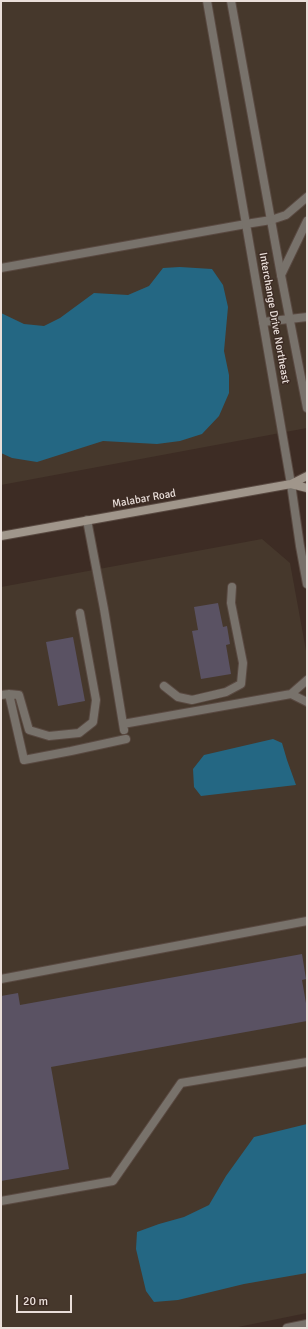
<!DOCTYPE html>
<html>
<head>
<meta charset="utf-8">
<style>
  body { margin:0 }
  #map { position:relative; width:308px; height:1329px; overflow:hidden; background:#3d2c24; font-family:Signika,sans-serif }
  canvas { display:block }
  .frame { position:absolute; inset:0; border:2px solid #eadfda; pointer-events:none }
  .scale { position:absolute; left:16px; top:1295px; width:56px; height:18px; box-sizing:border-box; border:2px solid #eadfda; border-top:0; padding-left:5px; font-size:12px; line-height:14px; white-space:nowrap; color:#eadfda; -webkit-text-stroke:3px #3d2c24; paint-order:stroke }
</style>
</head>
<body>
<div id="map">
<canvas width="308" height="1329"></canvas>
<div class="frame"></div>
<div class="scale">20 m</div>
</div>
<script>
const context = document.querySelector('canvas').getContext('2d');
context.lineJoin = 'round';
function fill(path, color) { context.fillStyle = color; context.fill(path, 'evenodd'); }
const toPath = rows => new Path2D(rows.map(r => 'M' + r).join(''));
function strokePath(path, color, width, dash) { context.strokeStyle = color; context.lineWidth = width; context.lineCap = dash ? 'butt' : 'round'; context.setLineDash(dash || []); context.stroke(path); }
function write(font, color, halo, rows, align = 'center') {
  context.font = font + ' Signika,sans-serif'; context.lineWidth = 3; context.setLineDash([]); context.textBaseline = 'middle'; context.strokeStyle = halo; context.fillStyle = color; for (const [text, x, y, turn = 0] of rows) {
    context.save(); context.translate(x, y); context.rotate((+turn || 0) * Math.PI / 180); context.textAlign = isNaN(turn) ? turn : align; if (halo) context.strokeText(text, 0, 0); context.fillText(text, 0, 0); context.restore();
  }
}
fill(toPath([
  [1,1,307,1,307,428,1,485],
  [262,539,290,563,307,656,307,1313,233,1328,1,1328,1,587]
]), '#46382c');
fill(toPath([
  [180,267,212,269,223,285,228,307,224,351,229,375,229,393,219,416,202,434,180,441,157,444,103,441,37,462,12,458,1,453,1,313,24,324,44,326,60,318,94,293,128,295,149,286,163,268],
  [273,739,282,743,287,760,296,785,201,796,194,787,193,769,204,755],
  [307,1124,307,1273,244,1284,178,1300,154,1302,146,1291,136,1249,137,1232,159,1224,184,1217,209,1205,226,1176,254,1137]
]), '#246783');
fill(toPath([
  [218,603,223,627,227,626,230,644,226,645,231,674,201,679,192,631,198,630,194,607],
  [73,637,85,701,58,706,46,642],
  [302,954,306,979,302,980,307,1009,307,1021,51,1067,69,1169,1,1181,1,996,18,993,20,1005]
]), '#5a5263');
const service = toPath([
  [231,1,281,275],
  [1,268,246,224,207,1],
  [263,322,307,317],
  [87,520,104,609,124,730],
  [164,686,178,697,192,700,226,692,241,684,243,663,231,603,232,587],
  [9,694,24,760,71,751,126,739],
  [291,694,307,702],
  [1,695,9,694,19,695,29,730,49,736,79,733,93,722,96,700,80,613],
  [123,724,291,694,307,680],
  [1,979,307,921],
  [1,1201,113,1181,181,1083,307,1062],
  [287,1328,307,1324]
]);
const minor = toPath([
  [307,221,281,275,307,408],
  [291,484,246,224,271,220,286,215,307,197]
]);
const tertiary = toPath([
  [291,484,300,546,307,584]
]);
const secondary = toPath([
  [291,484,307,488],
  [1,536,291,484,307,476]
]);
strokePath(service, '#594941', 10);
strokePath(minor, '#594941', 10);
strokePath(tertiary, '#594941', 10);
strokePath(secondary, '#594941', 10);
strokePath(service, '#78726b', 8);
strokePath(minor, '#78726b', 8);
strokePath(tertiary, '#78726b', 8);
strokePath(secondary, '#a0968b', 8);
write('11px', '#eadfda', '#3d2c24', [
  ["Interchange Drive Northeast",274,318,80],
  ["Malabar Road",144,499,-10]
]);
</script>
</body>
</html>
